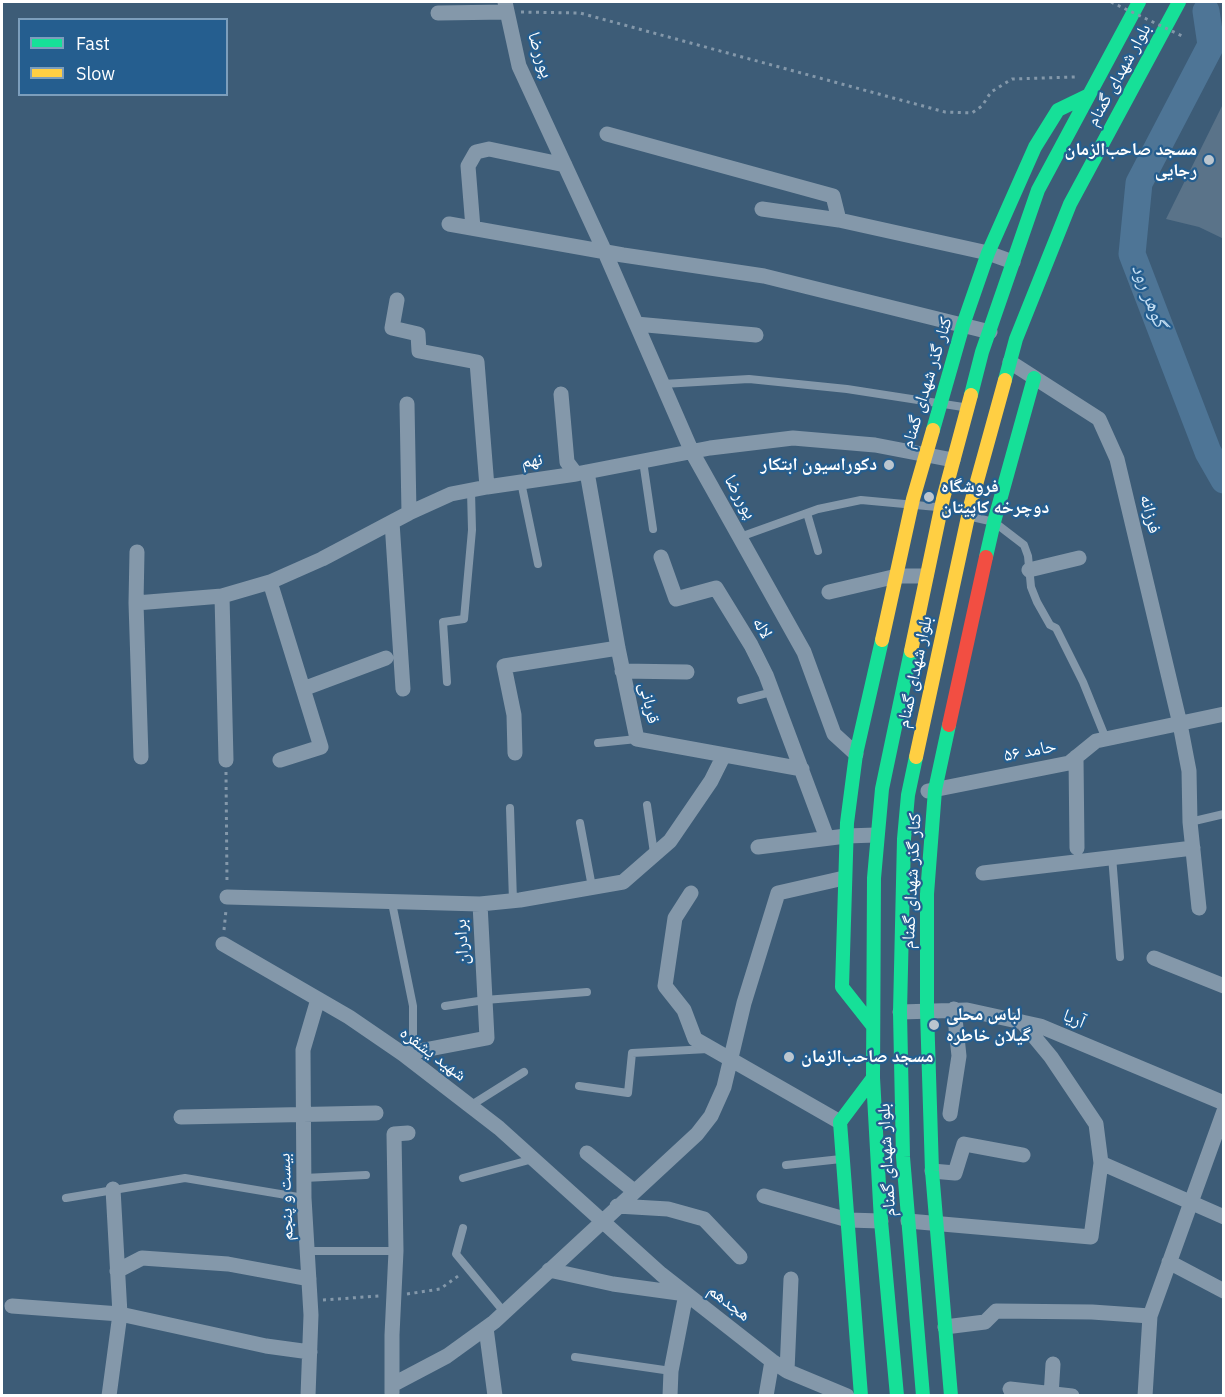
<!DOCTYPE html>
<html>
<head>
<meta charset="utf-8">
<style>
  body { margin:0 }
  #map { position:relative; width:1225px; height:1397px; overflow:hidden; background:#3d5c77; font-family:"IBM Plex Sans",sans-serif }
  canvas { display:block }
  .frame { position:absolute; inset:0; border:3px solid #fff; pointer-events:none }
  .legend { position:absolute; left:18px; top:18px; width:210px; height:78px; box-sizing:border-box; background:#255e8f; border:2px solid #7c9ebc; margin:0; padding:8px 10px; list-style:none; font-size:18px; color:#fff }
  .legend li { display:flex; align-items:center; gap:12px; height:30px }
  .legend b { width:30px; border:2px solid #7c9ebc }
</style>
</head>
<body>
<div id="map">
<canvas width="1225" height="1397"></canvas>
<div class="frame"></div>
<ul class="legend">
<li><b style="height:8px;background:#16e098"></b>Fast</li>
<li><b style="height:8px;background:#ffcf43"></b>Slow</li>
</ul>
</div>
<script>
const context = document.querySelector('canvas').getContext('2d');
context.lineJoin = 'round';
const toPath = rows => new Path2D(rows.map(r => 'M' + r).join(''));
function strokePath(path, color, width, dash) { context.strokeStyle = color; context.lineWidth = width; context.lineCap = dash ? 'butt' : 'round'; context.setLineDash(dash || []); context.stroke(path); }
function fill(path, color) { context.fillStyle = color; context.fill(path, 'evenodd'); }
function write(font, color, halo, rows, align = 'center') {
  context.font = font + ' "IBM Plex Sans","Noto Naskh Arabic",sans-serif'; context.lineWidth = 4.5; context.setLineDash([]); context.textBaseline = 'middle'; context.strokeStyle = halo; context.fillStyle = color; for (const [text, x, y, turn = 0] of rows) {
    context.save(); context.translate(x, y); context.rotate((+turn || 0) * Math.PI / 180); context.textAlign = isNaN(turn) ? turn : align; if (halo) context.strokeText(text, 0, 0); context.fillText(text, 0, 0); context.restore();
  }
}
strokePath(toPath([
  [1206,11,1211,45,1139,183,1132,254,1208,452,1224,480]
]), '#4e7596', 27);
fill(toPath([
  [1224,102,1224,239,1199,227,1166,219]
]), '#5a7389');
strokePath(toPath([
  [521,12,580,13,945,112,972,113,982,106,991,92,1012,79,1075,77],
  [226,772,227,883],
  [224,930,226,910],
  [407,1294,440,1289,461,1274],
  [323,1300,379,1296]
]), '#8498aa', 3, [3, 4.5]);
strokePath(toPath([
  [663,384,749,379,847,389,963,407],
  [643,461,653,529],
  [521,482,538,564],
  [807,513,818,551],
  [972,517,994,522,1024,545,1028,556,1031,587,1037,602,1050,625,1056,628,1083,682,1106,739],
  [740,537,818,509,861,500,937,507],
  [447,682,443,622,464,619,472,530,471,491],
  [741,700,772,692],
  [598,743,637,739],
  [647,805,654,853],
  [510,808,513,901],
  [1190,822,1224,814],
  [580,823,592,887],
  [1112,856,1120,957],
  [392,903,413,1006,413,1052],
  [445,1006,485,1000,587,992],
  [579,1086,628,1093,632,1053,708,1049],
  [470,1106,524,1072],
  [786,1165,841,1159],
  [304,1178,366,1175],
  [463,1178,533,1159],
  [66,1198,185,1178,304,1198],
  [463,1228,456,1254,504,1312],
  [307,1251,396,1251],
  [575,1357,671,1371]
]), '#8498aa', 8);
strokePath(toPath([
  [505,2,519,66,604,250,692,452,804,652,834,734,856,754],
  [438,13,507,12],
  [607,134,833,196,839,220],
  [762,209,839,220,988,253,1013,262],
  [449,224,623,255,764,276,990,332],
  [473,228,468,166,476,152,489,149,565,165],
  [397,300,392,328,418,334,419,351,477,362,487,487],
  [636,324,756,335],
  [1010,362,1099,419,1117,459,1180,724,1189,771,1190,822,1199,908],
  [561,394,567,462,576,474],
  [407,404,409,513],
  [587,472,618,648,637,739,802,769],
  [392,522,403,689],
  [137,552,136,603,141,757],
  [661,557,676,599,716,588,751,645,766,675,827,838],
  [1029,570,1079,558],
  [270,582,321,747,280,760],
  [829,592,897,576,926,576],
  [222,596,226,760],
  [136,603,222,596,270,582,322,559,409,513,451,494,487,487,576,474,710,448,793,438,875,445,953,460],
  [622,671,687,672],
  [303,689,386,658],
  [515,753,514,715,504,666,618,648],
  [1076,757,1077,848],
  [928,791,1069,763,1096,741,1224,714],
  [758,847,846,836,876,835],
  [983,873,1193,848],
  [691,893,675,918,665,986,684,1010,695,1039,840,1122],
  [227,897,480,904,520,900,623,882,670,841,711,781,724,755],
  [223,944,349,1017,403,1054,499,1128,661,1274,772,1361,787,1371,847,1396],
  [1154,958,1224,986],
  [900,1012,967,1010,1040,1026,1224,1103],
  [403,1054,487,1038,480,904],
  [950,1114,959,1056,954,1009],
  [181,1117,376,1113],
  [587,1153,634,1191],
  [1101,1163,1224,1217],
  [932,1171,955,1173,964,1144,1023,1155],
  [764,1196,848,1220,881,1221],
  [617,1206,668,1209,704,1219,740,1257],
  [908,1221,1091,1237,1101,1163,1096,1124,1051,1057,1022,1022],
  [1169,1262,1224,1291],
  [549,1270,613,1284,686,1294,671,1371,670,1396],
  [117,1271,142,1258,228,1264,309,1279],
  [12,1306,120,1314,113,1189],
  [945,1327,985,1322,996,1311,1092,1312,1150,1316],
  [486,1328,495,1396],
  [787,1371,791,1279],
  [392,1385,447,1356,494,1322,697,1134,711,1116,724,1087,744,1003,778,893,844,878],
  [1010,1389,1072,1396],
  [392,1393,392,1335,396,1251,394,1134,408,1133],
  [109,1396,120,1314,266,1346,310,1352],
  [308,1396,311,1315,304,1198,303,1050,318,999],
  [766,1396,772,1361],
  [1051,1396,1053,1364],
  [1145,1396,1150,1316,1224,1111]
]), '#8498aa', 15);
strokePath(toPath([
  [1005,380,1016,339,1070,204,1179,2],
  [971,395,982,352,1038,190,1139,2],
  [933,430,963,325,988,253,1035,147,1058,110,1089,95],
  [986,557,994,522,1034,378],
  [949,725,935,790,927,894,927,1011,932,1171,951,1396],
  [916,757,908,795,904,839,900,1012,903,1157,923,1396],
  [872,1025,842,987,847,823,856,754,882,640],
  [861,1396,840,1122,873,1078],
  [897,1396,881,1221,873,1078,874,878,882,789,911,651]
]), '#16e098', 14);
strokePath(toPath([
  [882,640,913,499,933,430],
  [911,651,943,499,971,395],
  [916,757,971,503,1005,380]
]), '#ffcf43', 14);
strokePath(toPath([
  [949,725,986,557]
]), '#f24e42', 14);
strokePath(toPath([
  [1111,2,1182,36]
]), '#8498aa', 3, [3, 4.5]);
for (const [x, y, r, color] of [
  [1209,160,6,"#bbc6cf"],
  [889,465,6,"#bbc6cf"],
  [929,497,6,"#bbc6cf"],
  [934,1025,6,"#bbc6cf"],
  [789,1057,6,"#bbc6cf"]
]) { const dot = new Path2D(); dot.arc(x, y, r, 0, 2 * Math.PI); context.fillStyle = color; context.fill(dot); strokePath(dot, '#255e8f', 2); }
write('18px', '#fff', '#255e8f', [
  ["پوررضا",540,55,72],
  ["بلوار شهدای گمنام",1119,75,-61],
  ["کنار گذر شهدای گمنام",927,383,-73],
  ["نهم",532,461,-8],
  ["پوررضا",740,497,61],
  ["فرزانه",1150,514,76],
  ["لاله",762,628,60],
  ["بلوار شهدای گمنام",915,672,-78],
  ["قربانی",649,703,78],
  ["حامد ۵۶",1030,751,-11],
  ["کنار گذر شهدای گمنام",912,881,-87],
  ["برادران",462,942,-93],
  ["آریا",1074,1019,23],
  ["شهید یشقره",433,1054,37],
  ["بلوار شهدای گمنام",887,1160,-93],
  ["بیست و پنجم",286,1197,-92],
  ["هجدهم",729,1303,38]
]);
write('bold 18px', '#fff', '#255e8f', [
  ["مسجد صاحب‌الزمان",1197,150,"right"],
  ["رجایی",1197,171,"right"],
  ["دکوراسیون ابتکار",877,465,"right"],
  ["فروشگاه",941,487],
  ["دوچرخه کاپیتان",941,508],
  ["لباس محلی",946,1015],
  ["گیلان خاطره",946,1036],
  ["مسجد صاحب‌الزمان",801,1057]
], 'left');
write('italic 20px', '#c2ddf2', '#255e8f', [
  ["گوهر رود",1149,296,69]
]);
</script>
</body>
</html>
